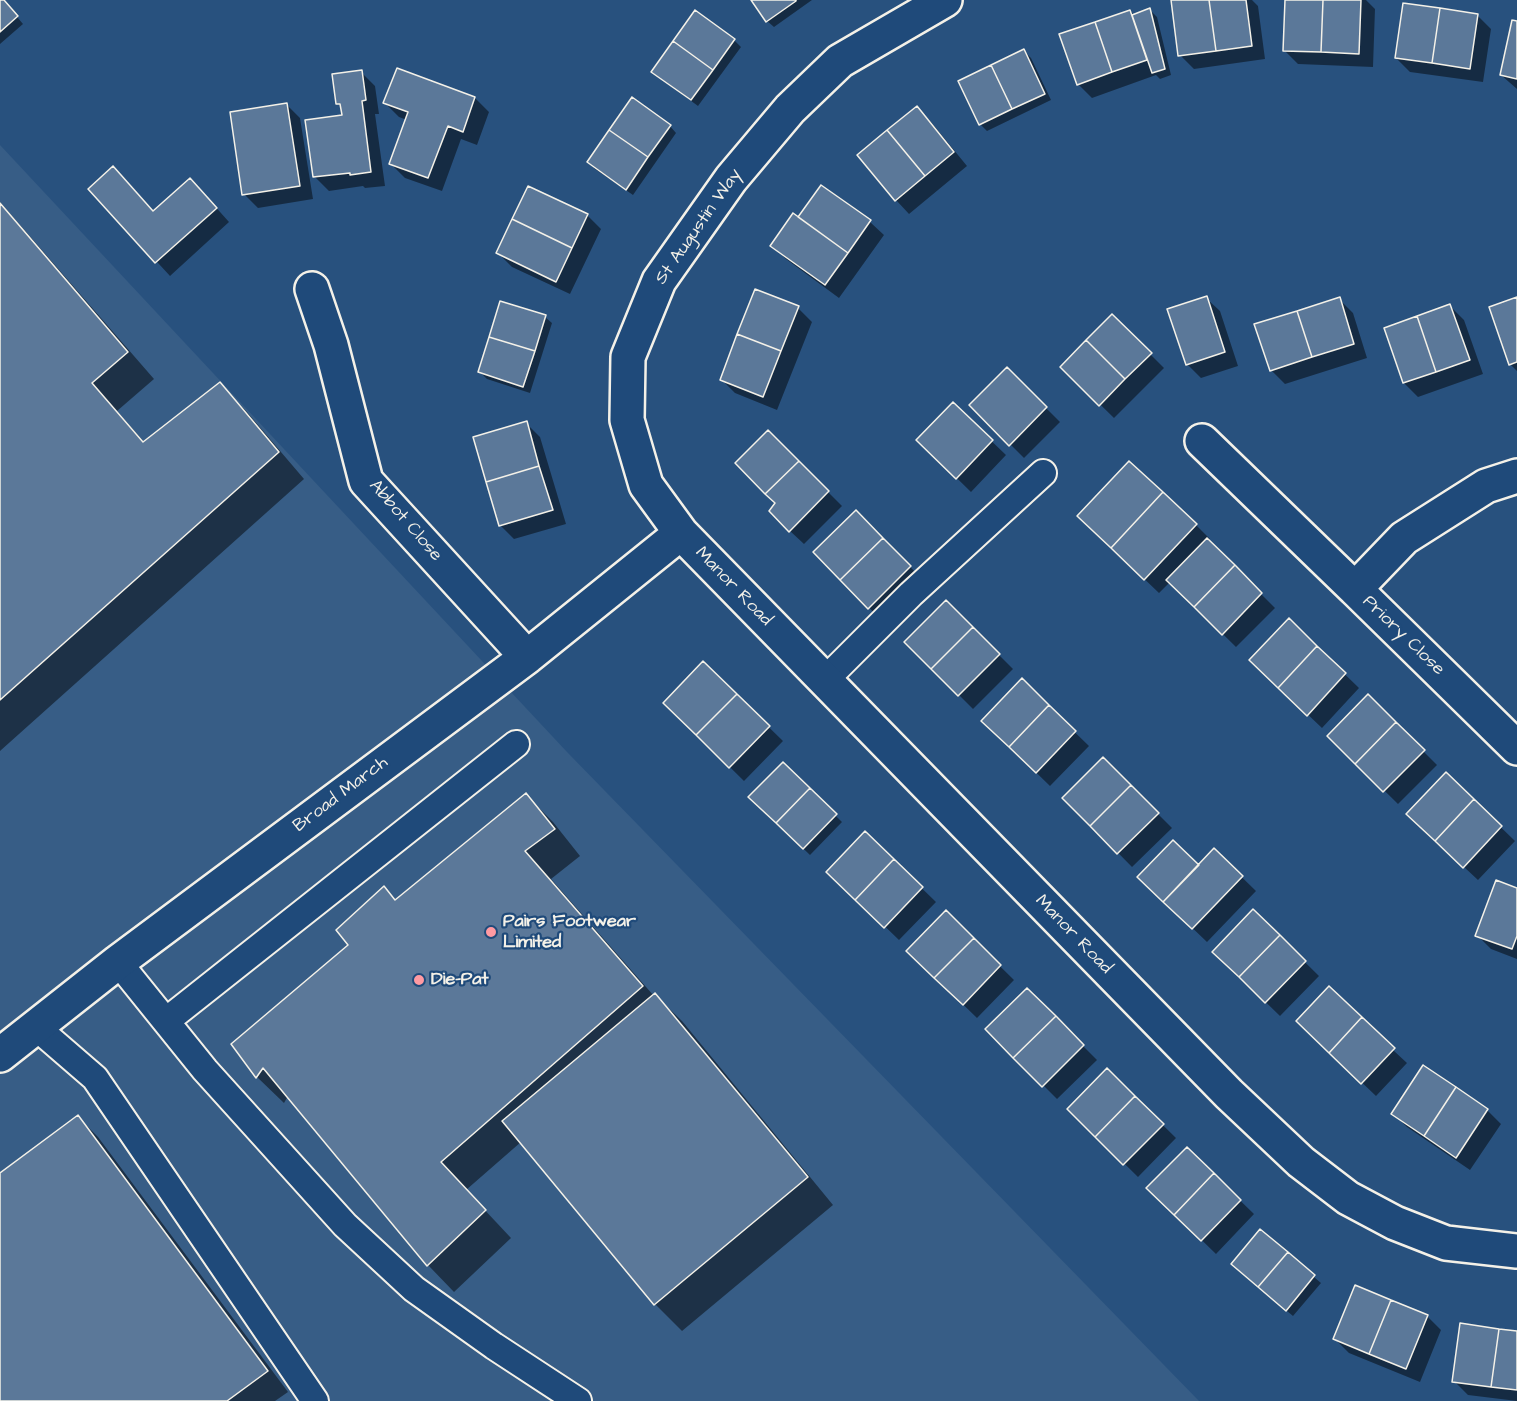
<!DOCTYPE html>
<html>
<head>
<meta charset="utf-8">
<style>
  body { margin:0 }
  canvas { display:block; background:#28517e }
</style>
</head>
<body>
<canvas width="1517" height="1401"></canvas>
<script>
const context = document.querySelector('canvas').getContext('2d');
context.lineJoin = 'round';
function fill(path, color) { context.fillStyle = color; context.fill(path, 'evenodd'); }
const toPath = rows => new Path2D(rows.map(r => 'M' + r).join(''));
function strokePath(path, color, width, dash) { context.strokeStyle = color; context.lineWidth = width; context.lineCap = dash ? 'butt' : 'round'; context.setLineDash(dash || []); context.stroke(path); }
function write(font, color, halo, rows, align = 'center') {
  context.font = font + ' "Architects Daughter",sans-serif'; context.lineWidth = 4.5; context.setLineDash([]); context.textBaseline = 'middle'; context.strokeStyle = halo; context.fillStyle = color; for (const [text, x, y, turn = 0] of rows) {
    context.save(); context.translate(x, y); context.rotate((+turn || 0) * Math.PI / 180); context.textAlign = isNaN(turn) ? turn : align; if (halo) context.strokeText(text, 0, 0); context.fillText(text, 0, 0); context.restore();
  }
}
fill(toPath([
  [0,145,567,752,1199,1401,0,1401]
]), '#375d86');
fill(toPath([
  [0,0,3,0,23,24,0,44],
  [752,0,812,0,774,27,767,21],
  [1185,0,1252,0,1258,6,1265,59,1194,69,1180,55],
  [1286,0,1366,0,1375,9,1373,67,1298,64,1284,50],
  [1150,10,1157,17,1171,75,1160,79,1156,75,1092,98,1078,84,1130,11,1134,15],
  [1477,15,1491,29,1483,82,1410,72,1396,58],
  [1517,23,1517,89,1501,75],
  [734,40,741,47,698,106,660,78],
  [1024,51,1031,58,1051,100,987,131,980,124,960,82],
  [361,72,375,86,379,114,375,114,385,186,365,188,363,186,329,191,315,177,344,116,343,108,338,104],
  [475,98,489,112,477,145,461,139,442,191,405,178,391,164,407,120,399,117,385,103],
  [286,104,300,118,313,199,258,208,244,194],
  [917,108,931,122,967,166,909,214,896,200],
  [670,126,676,133,633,195,595,169,589,162],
  [822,187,870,222,884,235,839,298,786,259,772,245,799,219],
  [90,189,154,213,204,194,229,222,170,276],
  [0,202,154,379,117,411,144,442,220,384,246,411,304,479,0,751],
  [587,215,601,229,570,294,512,267,498,253],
  [1206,298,1220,311,1238,366,1201,378,1187,364],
  [1339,299,1353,313,1367,358,1285,384,1271,370],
  [1517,299,1517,371,1510,364],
  [1450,306,1464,320,1483,374,1418,397,1404,383,1386,329],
  [798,308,812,322,777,410,735,393,721,379],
  [1112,316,1164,368,1114,418,1062,367],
  [545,317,552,323,530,393,487,379,480,372],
  [1007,369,1060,422,1024,458,971,405],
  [953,404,1006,455,971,492,918,440],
  [526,423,540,437,566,524,514,539,500,525],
  [768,432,842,506,804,544,790,531,777,503],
  [1129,463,1196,525,1210,539,1208,541,1275,608,1236,647,1170,582,1159,593,1093,530],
  [856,512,924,581,883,622,815,552],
  [946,602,1013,669,973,709,906,642],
  [1289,620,1359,688,1322,728,1265,674],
  [703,663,783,741,744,781,665,703],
  [1022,681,1089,746,1050,786,983,721],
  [1368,696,1437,765,1398,804,1329,736],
  [1103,759,1172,828,1132,867,1064,798],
  [783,764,842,822,810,855,750,797],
  [1446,774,1515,841,1478,880,1422,828],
  [526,795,553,822,580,856,551,879,654,996,655,995,682,1021,833,1205,682,1331,655,1304,521,1142,466,1190,511,1238,454,1292,428,1265,288,1096,284,1103,257,1077,233,1044,350,946,384,888,396,900],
  [865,833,936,902,899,940,842,885],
  [1214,850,1256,891,1207,942,1139,877,1199,867],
  [1517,890,1517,959,1491,949,1477,935],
  [1253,911,1319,976,1280,1016,1214,952],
  [946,913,1014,980,977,1018,908,951],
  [1027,990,1097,1060,1057,1099,987,1029],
  [1312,1035,1393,1050,1407,1063,1376,1096],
  [1107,1070,1176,1138,1138,1177,1069,1109],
  [1487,1110,1501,1124,1470,1170,1407,1127,1393,1113],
  [78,1117,98,1137,288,1392,275,1401,0,1401,0,1175],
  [1187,1149,1254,1214,1216,1254,1148,1188],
  [1260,1231,1321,1283,1293,1316,1239,1271],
  [1427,1316,1441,1330,1420,1382,1349,1353,1335,1339],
  [1517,1333,1517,1401,1468,1395,1454,1381]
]), '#0007');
const building = toPath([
  [0,0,4,0,18,16,0,32,0,0],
  [751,0,796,0,796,1,766,22,751,0],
  [1171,0,1209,0,1216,51,1178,56,1171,0],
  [1209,0,1246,0,1252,46,1216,51,1209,0],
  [1285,0,1323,0,1321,52,1283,51,1285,0],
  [1323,0,1361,0,1359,54,1321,52,1323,0],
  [1403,3,1440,8,1432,63,1395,58,1403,3],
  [1150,8,1165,69,1152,73,1132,15,1150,8],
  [1440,8,1478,14,1470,69,1432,63,1440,8],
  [695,10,735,39,713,70,673,41,695,10],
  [1130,10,1147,60,1112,72,1095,22,1130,10],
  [1512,20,1517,21,1517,79,1500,75,1512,20],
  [1095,22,1112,72,1077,85,1059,34,1095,22],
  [673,41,713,70,691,100,651,72,673,41],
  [1024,49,1045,94,1012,109,991,65,1024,49],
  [991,65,1012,109,979,125,958,81,991,65],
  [397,68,475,97,463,132,448,126,428,178,389,164,408,112,383,103,397,68],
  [362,70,366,100,362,101,371,172,350,175,350,173,313,177,305,120,342,115,340,104,336,104,332,74,362,70],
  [632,97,671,125,648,157,609,130,632,97],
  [287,103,300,186,242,195,230,112,287,103],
  [917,106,954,152,925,176,887,130,917,106],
  [609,130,648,157,626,190,587,162,609,130],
  [887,130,925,176,895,201,857,155,887,130],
  [113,166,153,211,190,178,217,208,155,263,88,189,113,166],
  [821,185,871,220,848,253,798,217,821,185],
  [528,186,588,214,572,248,512,219,528,186],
  [0,203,128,352,92,383,143,442,220,382,279,452,0,700,0,203],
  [793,213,848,253,825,285,770,246,793,213],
  [512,219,572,248,556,282,496,253,512,219],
  [755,289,799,306,781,351,737,334,755,289],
  [1207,296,1225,352,1186,365,1167,309,1207,296],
  [1340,297,1354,344,1312,357,1297,311,1340,297],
  [1517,297,1517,362,1509,365,1489,307,1517,297],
  [500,301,546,315,535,351,489,337,500,301],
  [1450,304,1470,360,1436,372,1417,316,1450,304],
  [1297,311,1312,357,1270,371,1254,324,1297,311],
  [1112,314,1152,353,1125,379,1086,340,1112,314],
  [1417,316,1436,372,1403,383,1384,328,1417,316],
  [737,334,781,351,763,397,720,380,737,334],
  [489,337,535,351,523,387,478,372,489,337],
  [1086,340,1125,379,1099,406,1060,367,1086,340],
  [1007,367,1047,407,1009,446,969,405,1007,367],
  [953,402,993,440,956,479,916,440,953,402],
  [527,421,539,466,486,482,473,437,527,421],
  [768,430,799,461,765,494,735,463,768,430],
  [799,461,829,491,789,532,769,511,775,503,765,494,799,461],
  [1129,461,1163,492,1111,548,1077,516,1129,461],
  [539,466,553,510,499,526,486,482,539,466],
  [1163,492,1197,524,1144,580,1111,548,1163,492],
  [856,510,883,538,840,580,813,552,856,510],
  [883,538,911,566,868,609,840,580,883,538],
  [1207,538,1235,565,1194,607,1166,580,1207,538],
  [1235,565,1262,593,1222,635,1194,607,1235,565],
  [946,600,973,627,931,669,904,642,946,600],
  [1289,618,1317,646,1278,688,1249,660,1289,618],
  [973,627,1000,654,958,696,931,669,973,627],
  [1317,646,1346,673,1307,716,1278,688,1317,646],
  [703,661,737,694,696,735,663,703,703,661],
  [1022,678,1049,705,1009,747,981,721,1022,678],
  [737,694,770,726,729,768,696,735,737,694],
  [1368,694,1396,722,1355,764,1327,736,1368,694],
  [1049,705,1076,731,1036,773,1009,747,1049,705],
  [1396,722,1425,750,1383,792,1355,764,1396,722],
  [1103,757,1131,785,1090,826,1062,798,1103,757],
  [783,762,810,788,776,823,748,797,783,762],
  [1446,772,1474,799,1435,841,1406,814,1446,772],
  [1131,785,1159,813,1117,854,1090,826,1131,785],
  [810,788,837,814,803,849,776,823,810,788],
  [526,793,555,829,525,851,643,986,441,1162,486,1210,427,1266,263,1068,256,1078,231,1044,348,945,336,930,384,886,395,900,526,793],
  [1474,799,1502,826,1463,868,1435,841,1474,799],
  [865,831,894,859,855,900,826,872,865,831],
  [1173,840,1199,865,1163,902,1137,877,1173,840],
  [1214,848,1243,876,1192,929,1163,902,1214,848],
  [894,859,923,887,884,928,855,900,894,859],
  [1496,880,1517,888,1517,936,1512,949,1475,936,1496,880],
  [1253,909,1280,935,1239,977,1212,952,1253,909],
  [946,910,974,938,934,978,906,951,946,910],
  [1280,935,1306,961,1265,1003,1239,977,1280,935],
  [974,938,1001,965,963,1005,934,978,974,938],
  [1329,986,1362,1017,1329,1053,1296,1021,1329,986],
  [1027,988,1056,1016,1013,1058,985,1029,1027,988],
  [655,993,808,1177,654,1305,502,1121,655,993],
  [1056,1016,1084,1045,1042,1087,1013,1058,1056,1016],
  [1362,1017,1395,1048,1361,1084,1329,1053,1362,1017],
  [1423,1065,1456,1087,1424,1136,1391,1114,1423,1065],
  [1107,1068,1135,1096,1095,1137,1067,1109,1107,1068],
  [1456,1087,1488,1109,1456,1158,1424,1136,1456,1087],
  [1135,1096,1164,1124,1123,1165,1095,1137,1135,1096],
  [78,1115,268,1371,227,1401,0,1401,0,1173,78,1115],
  [1187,1147,1214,1173,1174,1215,1146,1188,1187,1147],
  [1214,1173,1241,1200,1201,1241,1174,1215,1214,1173],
  [1260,1229,1288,1252,1258,1287,1231,1264,1260,1229],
  [1288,1252,1315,1275,1286,1311,1258,1287,1288,1252],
  [1355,1285,1391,1300,1369,1354,1333,1339,1355,1285],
  [1391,1300,1428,1315,1406,1369,1369,1354,1391,1300],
  [1460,1323,1499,1329,1491,1387,1452,1382,1460,1323],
  [1499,1329,1517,1331,1517,1390,1491,1387,1499,1329]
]);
fill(building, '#5b7899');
strokePath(building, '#f4f1e8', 1.5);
const service = toPath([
  [824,681,911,594,1043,473],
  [118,962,205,1070,345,1225,414,1289,494,1346,578,1401],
  [166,1021,516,744],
  [36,1027,95,1078,315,1401]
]);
const minor = toPath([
  [945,0,840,61,790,109,731,179,659,281,628,357,627,420,646,485,681,533,1229,1094,1301,1162,1348,1198,1395,1223,1446,1243,1517,1251],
  [312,289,331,345,366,481,527,657],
  [1202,441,1355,589],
  [1517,476,1486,486,1404,538,1355,589,1517,748],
  [0,1055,118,962,527,657,681,533]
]);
strokePath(service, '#f4f1e8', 30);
strokePath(minor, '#f4f1e8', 38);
strokePath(service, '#1f4a7a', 26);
strokePath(minor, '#1f4a7a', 33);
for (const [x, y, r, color] of [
  [491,932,6,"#ff9aa2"],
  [419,980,6,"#ff9aa2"]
]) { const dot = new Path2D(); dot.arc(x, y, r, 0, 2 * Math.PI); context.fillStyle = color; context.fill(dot); strokePath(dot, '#1f4a7a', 2); }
write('18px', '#f4f1e8', '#1f4a7a', [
  ["St Augustin Way",699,227,-55],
  ["Abbot Close",405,521,49],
  ["Manor Road",733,587,46],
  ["Priory Close",1403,636,44],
  ["Broad March",341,795,-37],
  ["Manor Road",1073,935,46]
]);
write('bold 18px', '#f4f1e8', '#1f4a7a', [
  ["Pairs Footwear",503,922],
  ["Limited",503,943],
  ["Die-Pat",431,980]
], 'left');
</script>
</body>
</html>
